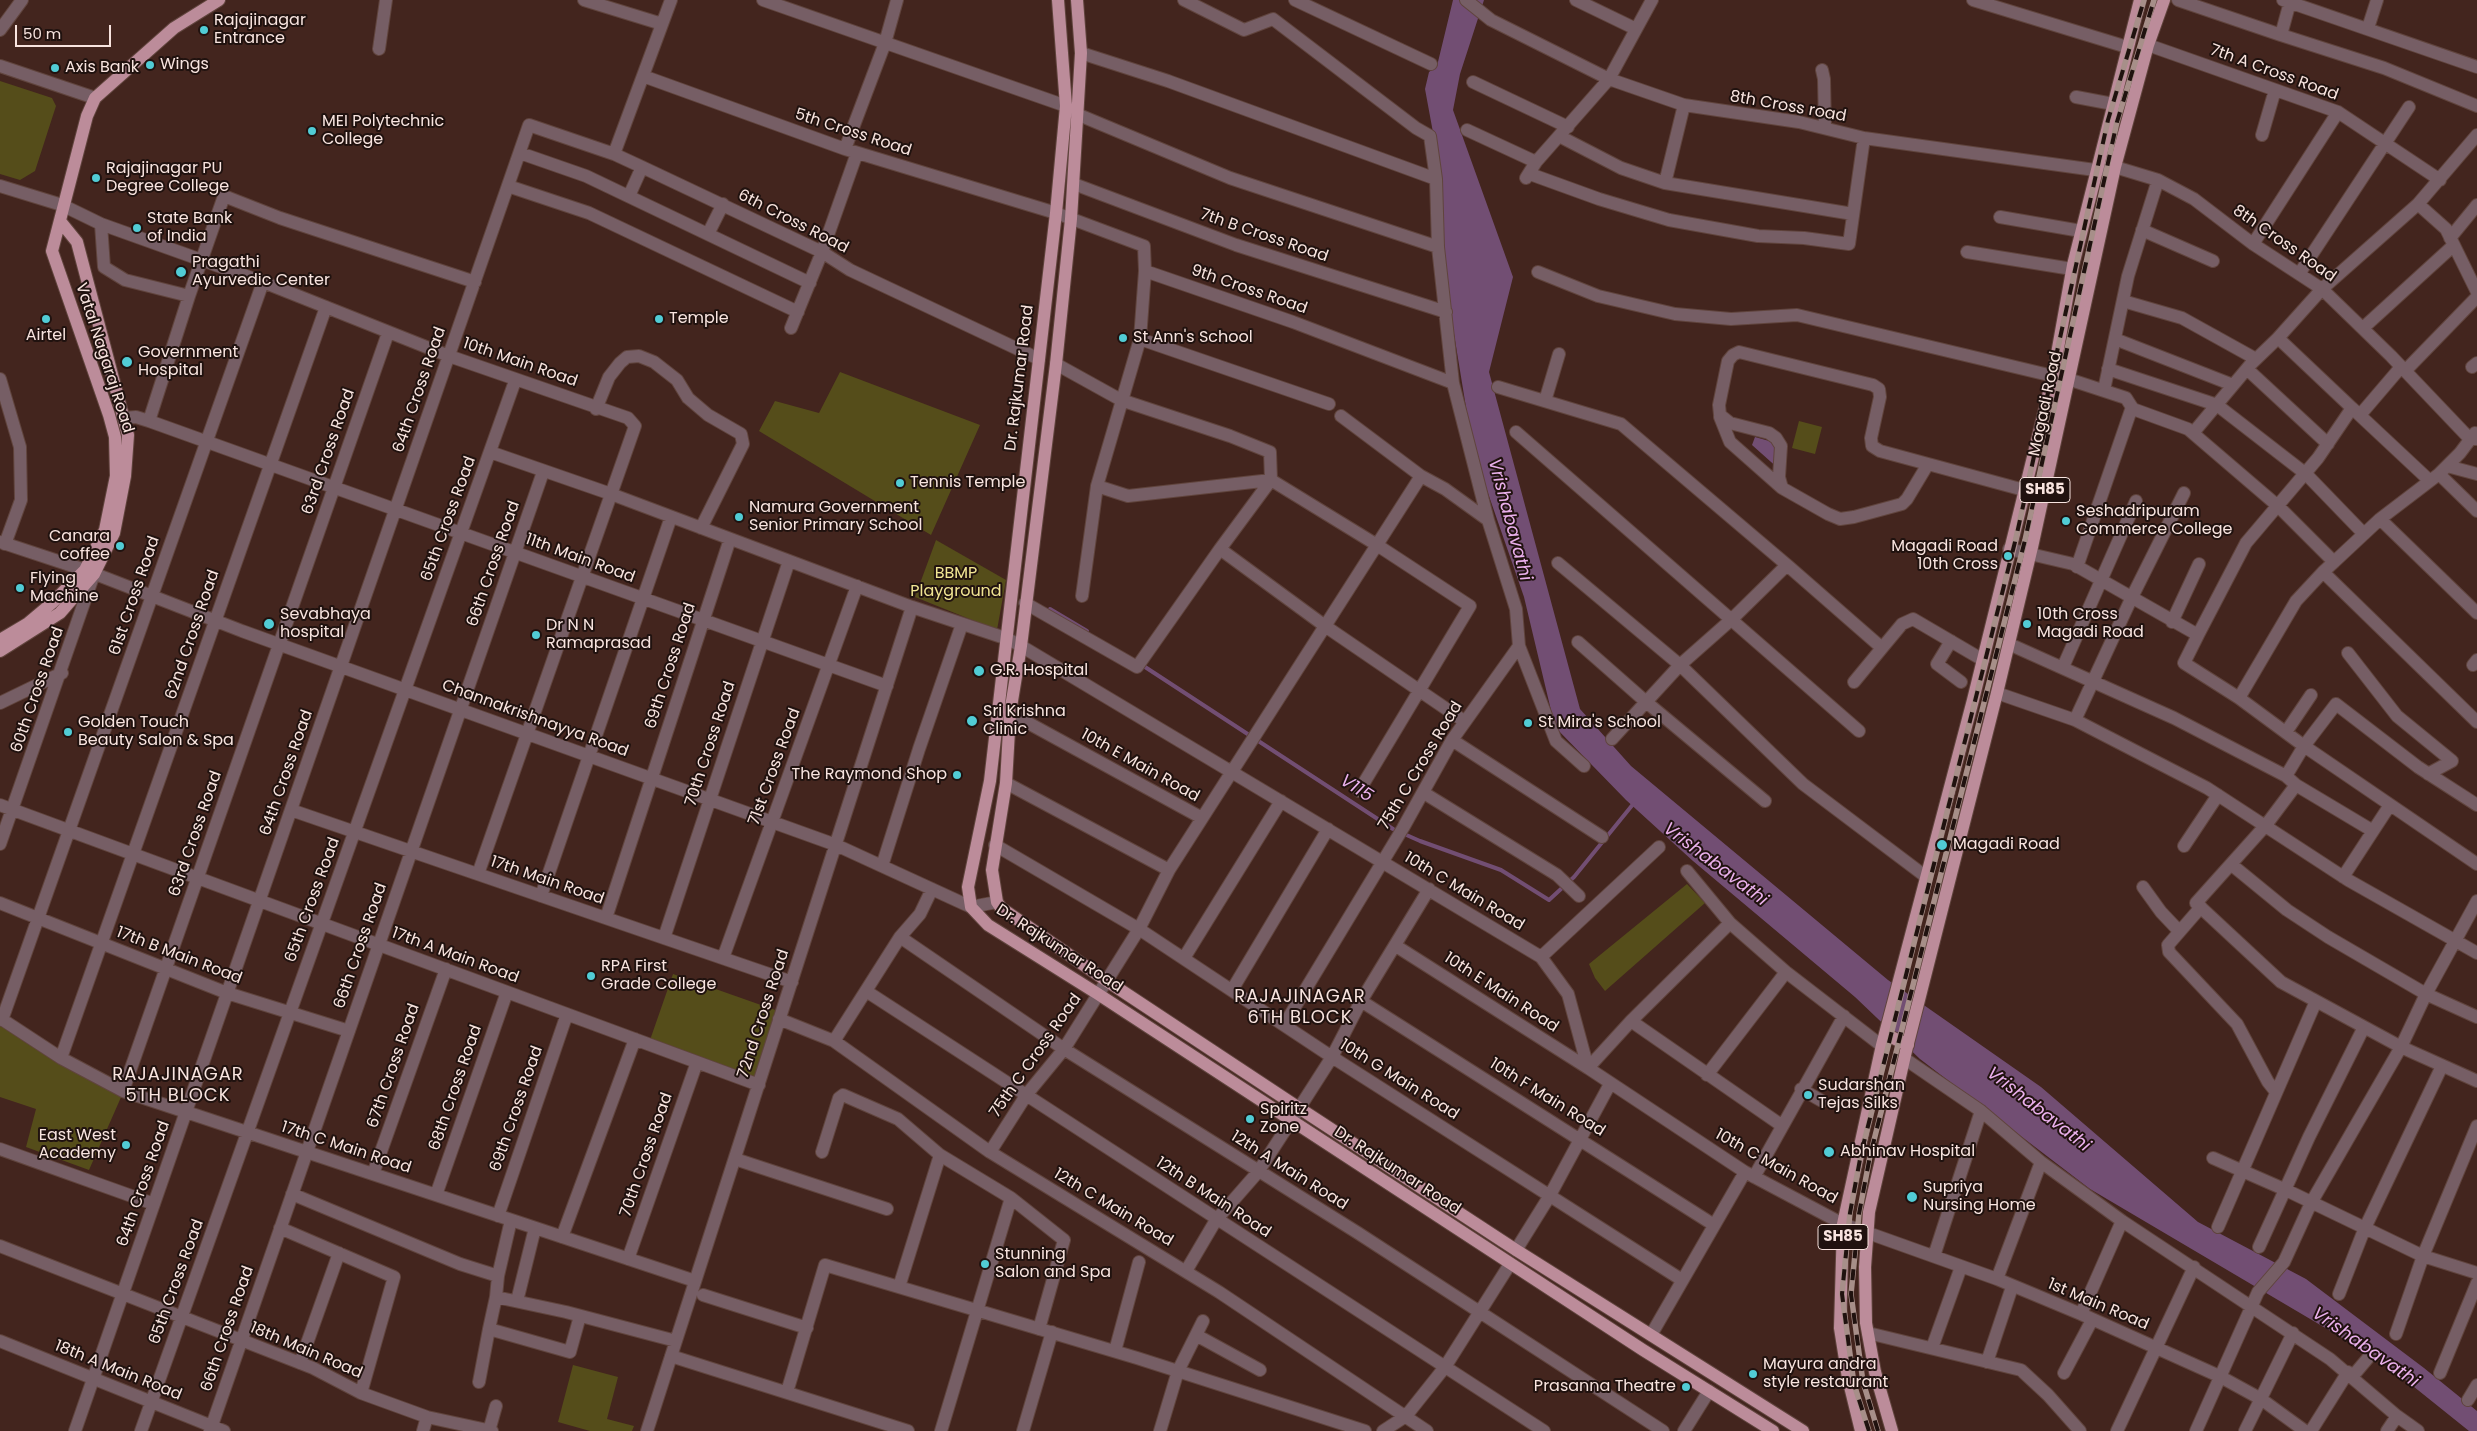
<!DOCTYPE html>
<html>
<head>
<meta charset="utf-8">
<style>
  body { margin:0 }
  #map { position:relative; width:2477px; height:1431px; overflow:hidden; background:#43251e; font-family:Poppins,sans-serif }
  canvas { display:block }
  .scale { position:absolute; left:15px; top:25px; width:96px; height:22px; box-sizing:border-box; border:2px solid #f8e4df; border-top:0; padding-left:6px; font-size:15px; line-height:18px; white-space:nowrap; color:#f8e4df; -webkit-text-stroke:4px #20120f; paint-order:stroke }
</style>
</head>
<body>
<div id="map">
<canvas width="2477" height="1431"></canvas>
<div class="scale">50 m</div>
</div>
<script>
const context = document.querySelector('canvas').getContext('2d');
context.lineJoin = 'round';
function fill(path, color) { context.fillStyle = color; context.fill(path, 'evenodd'); }
const toPath = rows => new Path2D(rows.map(r => 'M' + r).join(''));
function strokePath(path, color, width, dash) { context.strokeStyle = color; context.lineWidth = width; context.lineCap = dash ? 'butt' : 'round'; context.setLineDash(dash || []); context.stroke(path); }
function write(font, color, halo, rows, align = 'center') {
  context.font = font + ' Poppins,sans-serif'; context.lineWidth = 4; context.setLineDash([]); context.textBaseline = 'middle'; context.strokeStyle = halo; context.fillStyle = color; for (const [text, x, y, turn = 0] of rows) {
    context.save(); context.translate(x, y); context.rotate((+turn || 0) * Math.PI / 180); context.textAlign = isNaN(turn) ? turn : align; if (halo) context.strokeText(text, 0, 0); context.fillText(text, 0, 0); context.restore();
  }
}
fill(toPath([
  [0,81,52,98,56,106,35,171,20,180,0,174],
  [840,372,980,425,931,535,759,431,775,401,819,413],
  [1799,421,1822,427,1815,454,1792,448],
  [936,540,1006,580,997,630,915,597],
  [1687,884,1705,903,1605,991,1595,978,1589,964],
  [673,974,778,1011,756,1077,650,1040],
  [0,1023,122,1095,89,1170,26,1147,36,1109,0,1097],
  [573,1365,618,1377,607,1419,634,1426,632,1431,590,1431,558,1422]
]), '#554d1a');
fill(toPath([
  [1453,0,1484,0,1460,74,1453,110,1513,277,1489,372,1580,709,1631,766,1888,980,2041,1087,2198,1222,2306,1279,2424,1368,2477,1411,2477,1431,2469,1431,2383,1362,2090,1189,1920,1059,1855,997,1693,861,1626,800,1555,727,1524,597,1473,450,1445,279,1439,165,1425,89,1429,72,1437,66],
  [1755,437,1787,446,1780,470,1752,445]
]), '#724e73');
strokePath(toPath([
  [1050,609,1087,631],
  [1142,665,1393,829,1420,841,1501,870,1549,900,1574,877,1634,803]
]), '#724e73', 4);
const minor = toPath([
  [584,0,662,24],
  [763,0,1066,106,1079,115,1230,178,1438,247],
  [1184,0,1244,30,1273,19,1416,128,1430,136,1436,179,1438,247,1453,383,1488,520],
  [1295,0,1431,64],
  [1466,0,1491,20,1609,79,1684,105,1799,122,1864,138,2095,170,2115,167,2158,180,2194,199,2253,244,2322,289,2391,356,2470,439,2477,439],
  [1576,0,1636,29],
  [1973,0,2127,47],
  [2178,0,2281,35,2290,2],
  [2283,0,2477,67],
  [2368,28,2377,0],
  [0,30,22,0],
  [2281,35,2384,68,2477,106],
  [2148,45,2338,112,2440,180],
  [379,49,386,0],
  [1081,53,1168,81,1436,179],
  [0,66,95,98],
  [1822,70,1824,79,1825,127],
  [643,76,845,149,1056,213,1144,246,1145,271,1293,322,1453,383],
  [1473,82,1568,127],
  [2076,97,2113,104],
  [1684,105,1665,183,1853,214],
  [1467,130,1536,162],
  [2262,135,2275,90],
  [1559,136,1621,168,1665,183],
  [845,149,885,43,897,0],
  [520,153,586,176,810,283],
  [614,154,671,0],
  [1530,174,1599,199,1669,220,1758,236,1804,238,1849,244,1864,138],
  [1526,178,1536,162,1609,79,1652,0],
  [1074,184,1236,245,1446,312],
  [0,186,62,205,101,224,263,282,449,356,628,418,635,426,478,874],
  [508,186,589,213,798,312],
  [629,196,642,167],
  [2418,204,2477,135],
  [2000,217,2081,231],
  [101,224,104,267,125,280,189,296],
  [2142,230,2213,261],
  [708,234,723,204],
  [2450,238,2477,205],
  [2253,244,2338,112],
  [1967,252,2072,269],
  [1145,271,1140,339,1097,486,1128,496,1271,480,1377,545,1470,606,1359,791],
  [1538,272,1598,296,1675,314,1731,319,1797,315,2053,376],
  [2299,274,2409,107],
  [2123,301,2182,318,2256,359],
  [791,328,822,252,857,153],
  [2363,328,2454,245],
  [1140,339,1329,404],
  [2115,339,2233,385],
  [1056,364,1121,400,1230,436,1270,452,1271,480,1220,549],
  [2472,367,2477,363],
  [2108,369,2217,405,2306,474,2363,533],
  [2247,369,2328,444],
  [2405,371,2477,297],
  [0,379,20,447,21,500,5,544],
  [2068,379,2126,398,2133,409,2188,429,2279,507,2334,562,2323,572,2477,722],
  [1498,387,1621,424,1787,565],
  [2104,390,2128,276,2158,180],
  [1545,401,1559,354],
  [2352,408,2430,481],
  [596,409,609,377,620,363,627,357,639,356,654,362,677,380,688,398,708,415,741,434,743,444,701,528],
  [2360,415,2401,367],
  [1341,416,1421,476],
  [1720,417,1730,442,1782,488],
  [124,418,136,417,149,421,189,296,224,196,280,218,475,282],
  [149,421,887,686],
  [1516,432,1859,731],
  [2193,433,2250,365,2278,338],
  [490,452,611,494,912,607,1008,639,1021,646,1541,957,1568,994,1588,1068,1745,1172,1843,1224,1997,1279,2081,1314,2219,1376,2261,1399,2305,1431],
  [1928,464,1907,499,1902,504,1854,517,1840,519,1828,514,1782,488,1779,477,1781,446,1776,438,1769,433,1730,423,1720,415,1719,405,1728,361,1733,355,1739,352,1873,385,1879,389,1880,397,1871,438,1872,446,1880,451,2024,490],
  [2447,466,2477,474],
  [2439,474,2477,511],
  [2380,519,2477,613],
  [0,542,85,570,242,631,836,845,971,907,997,902],
  [2009,549,2073,564,2198,635,2184,663,2239,698],
  [2334,562,2380,519,2439,474,2460,453,2475,433],
  [1558,563,1680,665,1803,784,1925,876],
  [2077,567,2132,407],
  [2323,572,2296,601,2239,698,2304,746,2477,864],
  [1082,596,1097,486],
  [1025,603,1137,667,1220,549,1325,626,1464,721],
  [2172,622,2199,564],
  [2198,635,2246,543,2318,458,2352,408,2278,338,2322,289,2418,204,2446,229,2477,292],
  [1951,641,1937,664,1961,682],
  [1578,642,1645,701,1765,801],
  [2009,644,2174,718,2286,776,2296,785,2266,825,2196,903,2281,982,2401,1047,2477,1081],
  [2348,653,2397,716,2452,761,2428,774],
  [2473,665,2477,660],
  [2063,667,2136,501],
  [1854,682,1882,648],
  [1997,693,2075,720,2207,788,2348,880,2477,953],
  [0,703,62,673],
  [1010,713,1202,818],
  [2075,720,2132,597,2184,493],
  [2286,732,2311,695],
  [1612,739,1680,665,1732,619,1787,565,1882,648,1902,624,1913,619,1983,660],
  [1452,740,1602,837],
  [2286,776,2304,746,2336,704,2418,767,2477,805],
  [1006,783,1169,870],
  [2296,785,2373,831,2390,805],
  [1424,793,1557,875,1579,896],
  [0,805,759,1085],
  [291,810,792,982],
  [0,844,94,574],
  [995,845,1139,929,1332,1057,1682,1280],
  [2184,846,2218,795],
  [2232,865,2287,910,2328,937,2426,994,2477,1017],
  [882,866,919,749,962,624],
  [1687,871,1730,923,1786,972,1882,1046],
  [2343,877,2373,831],
  [2143,887,2161,912,2179,931],
  [541,896,671,517],
  [0,903,227,993,349,1031],
  [2201,907,2168,945,2169,952,2237,1024,2268,1082,2276,1092],
  [606,918,730,539],
  [900,937,1064,1049,1358,1233,1663,1431],
  [664,938,789,561],
  [1396,946,1588,1068,1631,1021,1730,923],
  [1541,957,1659,847],
  [723,958,857,586],
  [1184,958,1281,801],
  [1232,990,1328,829],
  [866,991,1544,1431],
  [1361,1001,1714,1225],
  [0,1018,61,1058,123,1091,695,1281],
  [779,1019,834,1041,990,1152,1219,1292,1427,1431],
  [2,1020,263,282],
  [1631,1021,1781,1125],
  [1284,1025,1403,828,1452,740,1519,646,1556,741,1584,766],
  [834,1041,900,937,920,914,932,889],
  [61,1058,326,307],
  [1905,1059,1981,1111,2041,1162,2122,1221,2330,1359,2397,1416,2418,1431],
  [1707,1075,1786,972],
  [1801,1089,1822,1101],
  [123,1091,388,333],
  [0,1149,154,1204],
  [822,1152,839,1098,843,1095,898,1119,940,1155,1011,1198,941,1431],
  [990,1152,1027,1094,1064,1049,1139,929,1169,870,1421,476,1445,489,1488,520,1516,609,1519,646],
  [2213,1158,2286,1190,2423,1256,2477,1273],
  [735,1159,887,1209],
  [373,1174,446,969],
  [1754,1177,1844,1016],
  [292,1194,460,1264,498,1276],
  [436,1195,507,992],
  [1011,1198,1064,1240,1039,1329],
  [498,1216,567,1014],
  [511,1220,498,1276,496,1297,566,1312,676,1341],
  [2218,1227,2316,1001],
  [280,1228,394,1277,361,1393],
  [562,1237,635,1039],
  [0,1246,313,1368,361,1393,427,1417,492,1431],
  [2259,1247,2309,1137,2364,1027],
  [1516,1250,1549,1197,1610,1084],
  [1934,1256,1981,1111],
  [628,1259,697,1062],
  [1186,1271,1216,1220,1258,1172,1291,1121,1332,1057,1361,1001,1429,889],
  [1997,1279,2041,1162],
  [899,1287,940,1155],
  [2339,1294,2364,1230,2442,1066],
  [703,1295,807,1328],
  [496,1297,489,1329,570,1352,580,1316],
  [517,1301,535,1228],
  [2081,1314,2122,1221],
  [1868,1333,2021,1370,2048,1395,2080,1431],
  [2396,1334,2423,1256,2477,1126],
  [1196,1335,1260,1370],
  [1651,1335,1745,1172],
  [0,1341,224,1431],
  [1932,1348,1961,1267],
  [1115,1351,1139,1262],
  [671,1356,908,1431],
  [1987,1362,2012,1287],
  [300,1363,339,1253],
  [2064,1373,2092,1320],
  [2440,1373,2477,1283],
  [2352,1377,2368,1358],
  [479,1382,489,1329],
  [787,1392,825,1265,1137,1358,1365,1431],
  [2468,1400,2477,1385],
  [75,1431,529,125,614,154,642,167,822,252,850,270,1039,359],
  [141,1431,515,381],
  [210,1431,543,472],
  [423,1431,427,1417],
  [489,1431,496,1406],
  [647,1431,912,607],
  [1023,1431,1052,1332],
  [1160,1431,1178,1371,1203,1321],
  [1383,1431,1406,1416,1445,1367,1510,1264],
  [1684,1431,1709,1391],
  [2117,1431,2194,1267],
  [2196,1431,2258,1292,2284,1262,2311,1203,2401,1047,2426,994,2477,901],
  [2245,1431,2293,1333],
  [2311,1431,2348,1372],
  [2387,1431,2397,1416]
]);
const major = toPath([
  [1058,0,1066,106,1056,213,990,781,968,887,971,907,988,925,1098,994,1643,1350,1773,1431],
  [1077,0,1081,53,1071,219,1056,364,1021,646,1010,713,1006,783,992,870,997,902,1001,908,1107,981,1299,1108,1516,1250,1803,1431],
  [0,640,27,624,52,603,85,570,105,530,116,476,115,437,109,415,52,251,87,116,95,98,174,28,219,0],
  [0,651,60,613,94,574,114,533,125,476,128,435,77,242,60,221],
  [1885,1034,1908,1045],
  [1861,1431,1848,1378,1840,1328,1843,1224,1882,1045,1973,700,2053,376,2073,265,2140,0],
  [1892,1431,1875,1372,1866,1323,1865,1267,1869,1212,1906,1051,1997,693,2032,547,2115,167,2148,45,2164,0]
]);
strokePath(minor, '#60443d', 14);
strokePath(major, '#60443d', 14);
strokePath(minor, '#765e65', 12);
strokePath(major, '#bc8c9a', 12);
const rail = toPath([
  [1869,1431,1854,1384,1842,1294,1850,1213,1861,1154,2016,538,2108,120,2144,0],
  [1878,1431,1863,1382,1851,1294,1859,1214,1870,1156,2025,540,2117,122,2154,0]
]);
strokePath(rail, '#a78f89', 5.5);
strokePath(rail, '#20120f', 4, [11]);
for (const [x, y, r, color] of [
  [204,30,5,"#51ccd5"],
  [150,65,5,"#51ccd5"],
  [55,68,5,"#51ccd5"],
  [312,131,5,"#51ccd5"],
  [96,178,5,"#51ccd5"],
  [137,228,5,"#51ccd5"],
  [181,272,6,"#51ccd5"],
  [46,319,5,"#51ccd5"],
  [659,319,5,"#51ccd5"],
  [1123,338,5,"#51ccd5"],
  [127,362,6,"#51ccd5"],
  [900,483,5,"#51ccd5"],
  [739,517,5,"#51ccd5"],
  [2066,521,5,"#51ccd5"],
  [120,546,5,"#51ccd5"],
  [2008,556,5,"#51ccd5"],
  [20,588,5,"#51ccd5"],
  [269,624,6,"#51ccd5"],
  [2027,624,5,"#51ccd5"],
  [536,635,5,"#51ccd5"],
  [979,671,6,"#51ccd5"],
  [972,721,6,"#51ccd5"],
  [1528,723,5,"#51ccd5"],
  [68,732,5,"#51ccd5"],
  [957,775,5,"#51ccd5"],
  [1942,845,6,"#51ccd5"],
  [591,976,5,"#51ccd5"],
  [1808,1095,5,"#51ccd5"],
  [1250,1119,5,"#51ccd5"],
  [126,1145,5,"#51ccd5"],
  [1829,1152,6,"#51ccd5"],
  [1912,1197,6,"#51ccd5"],
  [985,1264,5,"#51ccd5"],
  [1753,1374,5,"#51ccd5"],
  [1686,1387,5,"#51ccd5"]
]) { const dot = new Path2D(); dot.arc(x, y, r, 0, 2 * Math.PI); context.fillStyle = color; context.fill(dot); strokePath(dot, '#20120f', 2); }
for (const [x, y, w] of [
  [2045,490,50],
  [1843,1237,50]
]) { const box = new Path2D(); box.roundRect(x - w / 2, y - 12.5, w, 25, 4); context.fillStyle = '#20120f'; context.fill(box); strokePath(box, '#f8e4df', 1); }
write('bold 15px', '#f8e4df', null, [
  ["SH85",2045,490],
  ["SH85",1843,1237]
]);
write('16px', '#f8e4df', '#20120f', [
  ["Rajajinagar",214,21],
  ["Entrance",214,39],
  ["Wings",160,65],
  ["Axis Bank",65,68],
  ["MEI Polytechnic",322,122],
  ["College",322,140],
  ["Rajajinagar PU",106,169],
  ["Degree College",106,187],
  ["State Bank",147,219],
  ["of India",147,237],
  ["Pragathi",192,263],
  ["Ayurvedic Center",192,281],
  ["Temple",669,319],
  ["Airtel",46,336,"center"],
  ["St Ann's School",1133,338],
  ["Government",138,353],
  ["Hospital",138,371],
  ["Tennis Temple",910,483],
  ["Namura Government",749,508],
  ["Senior Primary School",749,526],
  ["Seshadripuram",2076,512],
  ["Commerce College",2076,530],
  ["Canara",110,537,"right"],
  ["coffee",110,555,"right"],
  ["Magadi Road",1998,547,"right"],
  ["10th Cross",1998,565,"right"],
  ["Flying",30,579],
  ["Machine",30,597],
  ["Sevabhaya",280,615],
  ["hospital",280,633],
  ["10th Cross",2037,615],
  ["Magadi Road",2037,633],
  ["Dr N N",546,626],
  ["Ramaprasad",546,644],
  ["G.R. Hospital",990,671],
  ["Sri Krishna",983,712],
  ["Clinic",983,730],
  ["Golden Touch",78,723],
  ["Beauty Salon & Spa",78,741],
  ["St Mira's School",1538,723],
  ["The Raymond Shop",947,775,"right"],
  ["Magadi Road",1953,845],
  ["RPA First",601,967],
  ["Grade College",601,985],
  ["Sudarshan",1818,1086],
  ["Tejas Silks",1818,1104],
  ["Spiritz",1260,1110],
  ["Zone",1260,1128],
  ["East West",116,1136,"right"],
  ["Academy",116,1154,"right"],
  ["Abhinav Hospital",1840,1152],
  ["Supriya",1923,1188],
  ["Nursing Home",1923,1206],
  ["Stunning",995,1255],
  ["Salon and Spa",995,1273],
  ["Mayura andra",1763,1365],
  ["style restaurant",1763,1383],
  ["Prasanna Theatre",1676,1387,"right"]
], 'left');
write('16px', '#f8e4df', '#20120f', [
  ["7th A Cross Road",2274,73,20],
  ["8th Cross road",1788,107,10],
  ["5th Cross Road",853,133,18],
  ["6th Cross Road",793,222,27],
  ["7th B Cross Road",1264,236,19],
  ["8th Cross Road",2284,244,35],
  ["9th Cross Road",1249,290,19],
  ["Vatal Nagaraj Road",104,358,72],
  ["10th Main Road",520,363,19],
  ["Dr. Rajkumar Road",1020,378,-83],
  ["64th Cross Road",420,390,-71],
  ["Magadi Road",2046,404,-78],
  ["63rd Cross Road",329,452,-71],
  ["65th Cross Road",449,519,-70],
  ["11th Main Road",580,559,20],
  ["66th Cross Road",494,564,-71],
  ["61st Cross Road",135,596,-71],
  ["62nd Cross Road",193,635,-71],
  ["69th Cross Road",671,666,-72],
  ["60th Cross Road",38,690,-71],
  ["Channakrishnayya Road",535,719,20],
  ["70th Cross Road",711,744,-72],
  ["10th E Main Road",1140,766,29],
  ["75th C Cross Road",1421,766,-59],
  ["71st Cross Road",775,767,-70],
  ["64th Cross Road",287,773,-71],
  ["63rd Cross Road",196,834,-71],
  ["17th Main Road",547,881,19],
  ["10th C Main Road",1464,892,31],
  ["65th Cross Road",313,900,-70],
  ["66th Cross Road",361,946,-71],
  ["Dr. Rajkumar Road",1059,949,33],
  ["17th B Main Road",179,956,21],
  ["17th A Main Road",455,956,20],
  ["10th E Main Road",1501,993,33],
  ["72nd Cross Road",764,1014,-72],
  ["75th C Cross Road",1036,1056,-55],
  ["67th Cross Road",394,1066,-71],
  ["10th G Main Road",1399,1080,32],
  ["68th Cross Road",456,1088,-71],
  ["10th F Main Road",1547,1098,32],
  ["69th Cross Road",517,1109,-71],
  ["17th C Main Road",346,1148,18],
  ["70th Cross Road",647,1155,-71],
  ["10th C Main Road",1776,1167,29],
  ["12th A Main Road",1289,1171,32],
  ["Dr. Rajkumar Road",1397,1171,33],
  ["64th Cross Road",144,1184,-71],
  ["12th B Main Road",1213,1198,33],
  ["12th C Main Road",1113,1208,31],
  ["65th Cross Road",177,1282,-70],
  ["1st Main Road",2098,1305,23],
  ["66th Cross Road",228,1329,-71],
  ["18th Main Road",306,1351,23],
  ["18th A Main Road",118,1371,22]
]);
write('16px', '#f1e593', '#20120f', [
  ["BBMP",956,574],
  ["Playground",956,592]
]);
write('italic 18px', '#eab0ec', '#20120f', [
  ["Vrishabavathi",1509,520,75],
  ["V115",1356,789,33],
  ["Vrishabavathi",1715,865,37],
  ["Vrishabavathi",2038,1110,38],
  ["Vrishabavathi",2365,1348,35]
]);
context.letterSpacing = '1px';
write('18px', '#f8e4df', '#20120f', [
  ["RAJAJINAGAR",1300,997],
  ["6TH BLOCK",1300,1018],
  ["RAJAJINAGAR",178,1075],
  ["5TH BLOCK",178,1096]
]);
context.letterSpacing = '0px';
</script>
</body>
</html>
